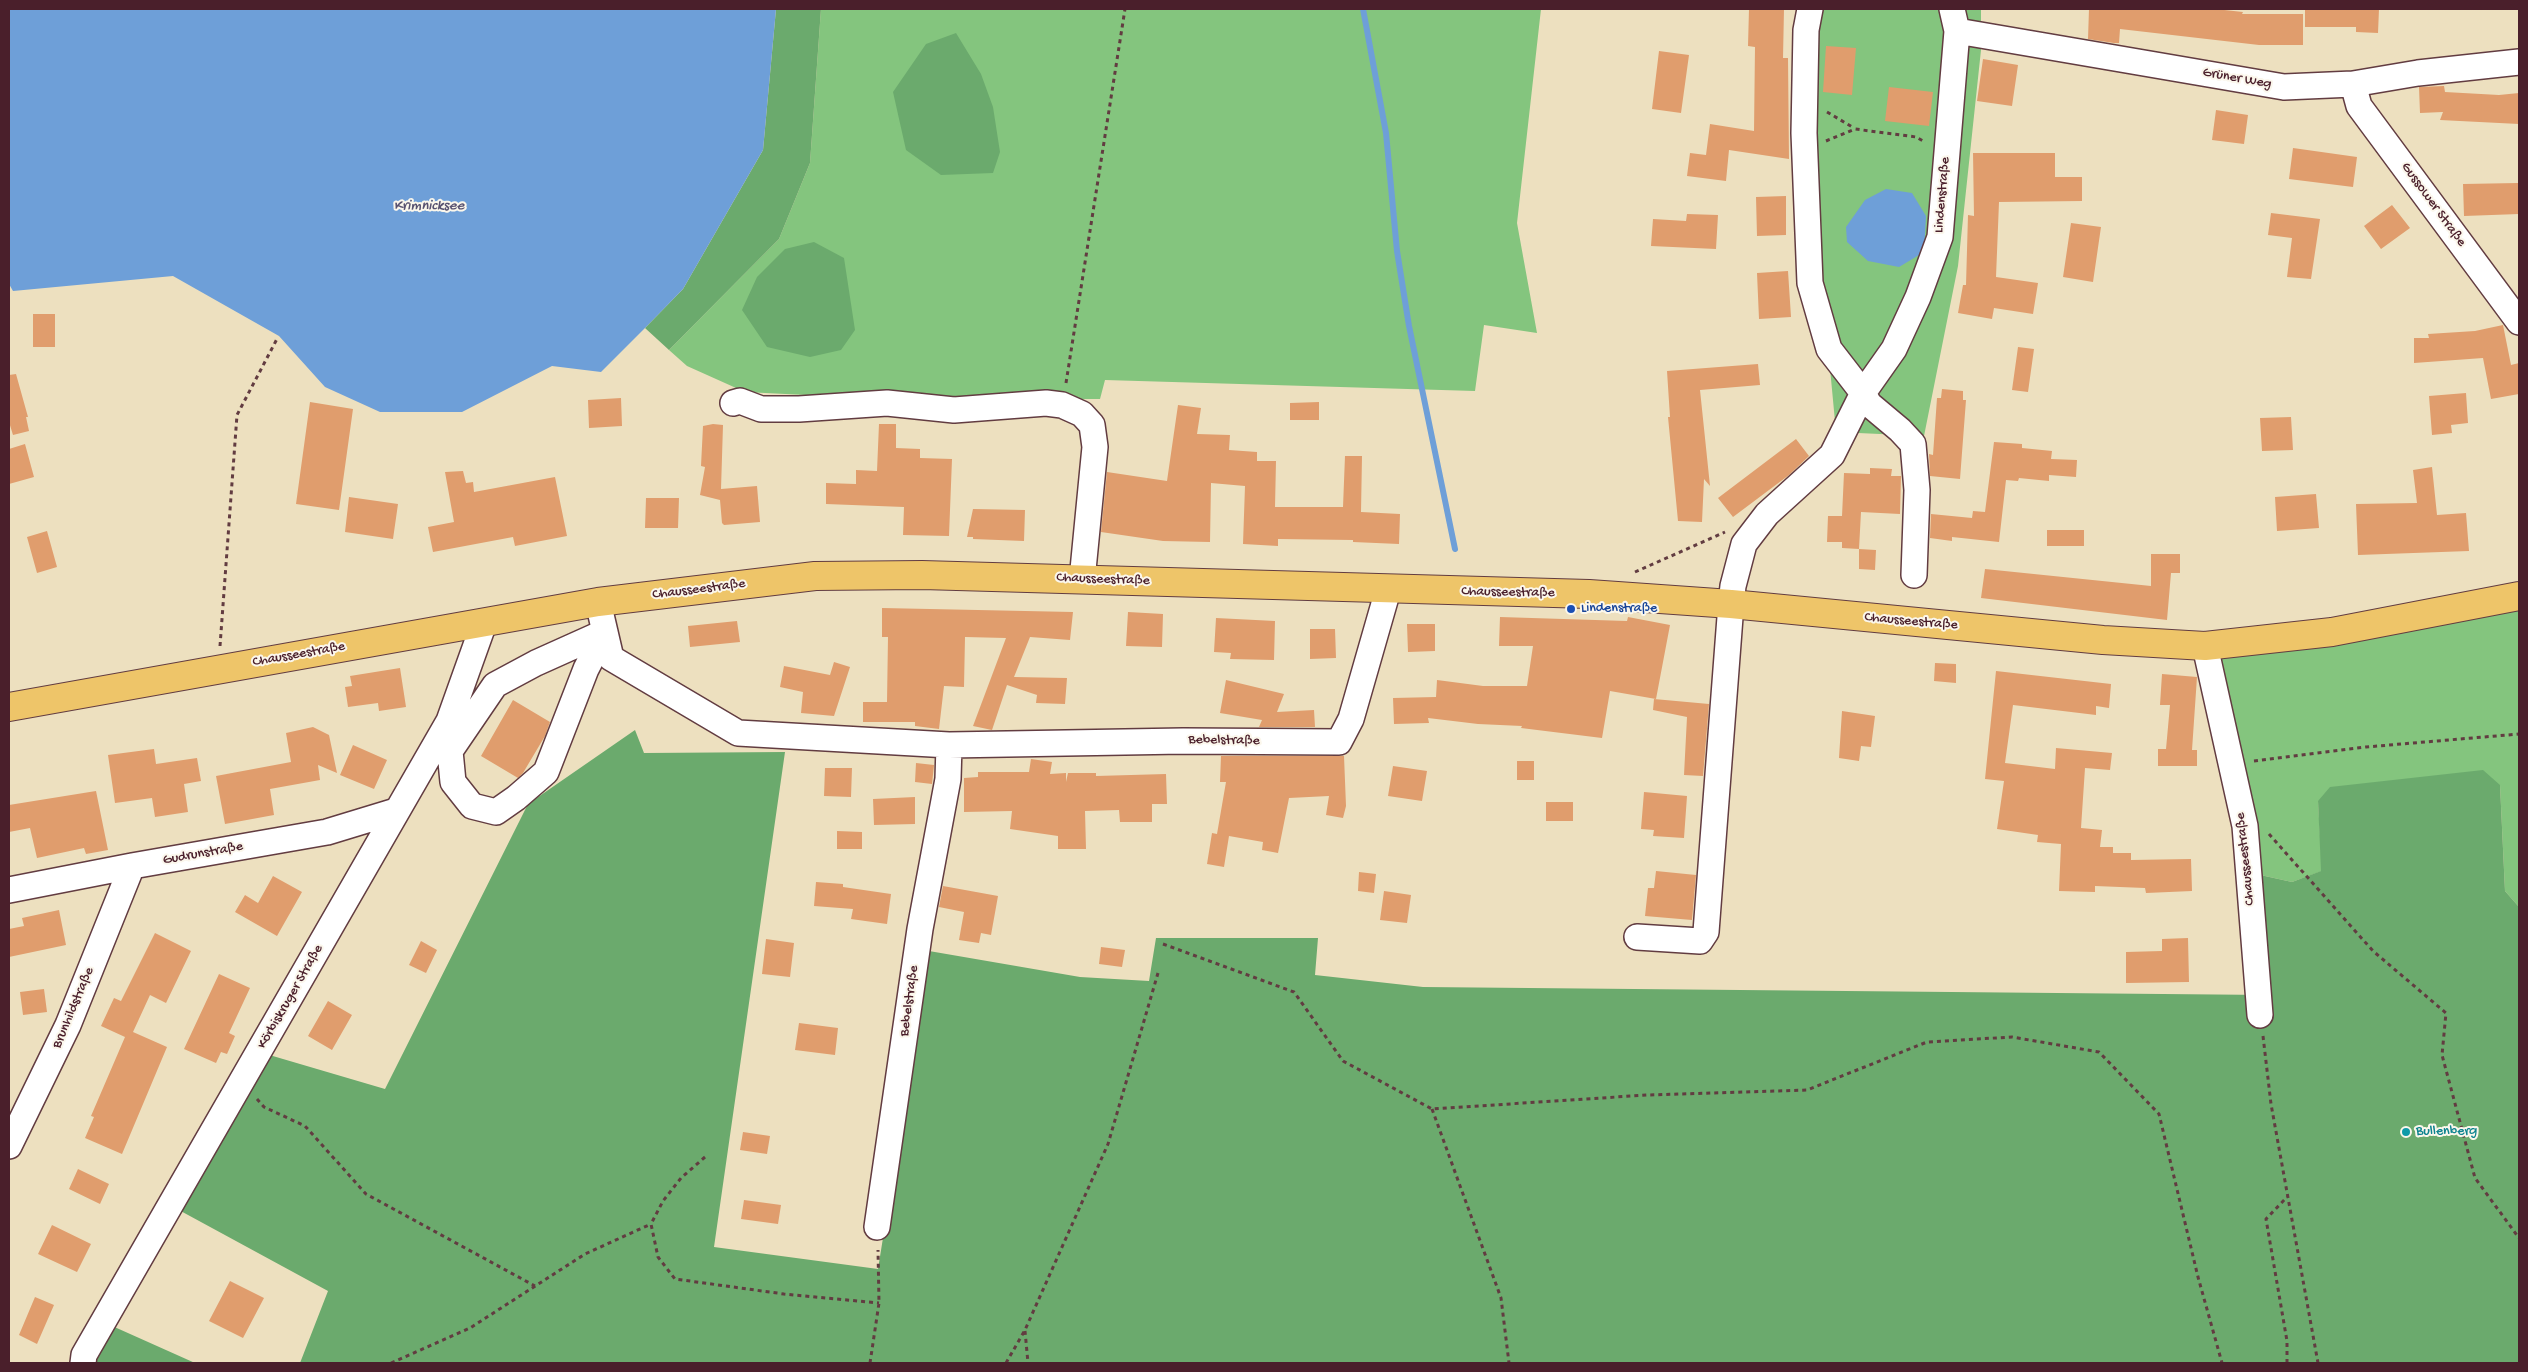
<!DOCTYPE html>
<html>
<head>
<meta charset="utf-8">
<style>
  body { margin:0 }
  #map { position:relative; width:2528px; height:1372px; overflow:hidden; background:#ede0bf; font-family:"Gochi Hand",sans-serif }
  canvas { display:block }
  .frame { position:absolute; inset:0; border:10px solid #4a1f2b; pointer-events:none }
</style>
</head>
<body>
<div id="map">
<canvas width="2528" height="1372"></canvas>
<div class="frame"></div>
</div>
<script>
const context = document.querySelector('canvas').getContext('2d');
context.lineJoin = 'round';
function fill(path, color) { context.fillStyle = color; context.fill(path, 'evenodd'); }
const toPath = rows => new Path2D(rows.map(r => 'M' + r).join(''));
function strokePath(path, color, width, dash) { context.strokeStyle = color; context.lineWidth = width; context.lineCap = dash ? 'butt' : 'round'; context.setLineDash(dash || []); context.stroke(path); }
function write(font, color, halo, rows, align = 'center') {
  context.font = font + ' "Gochi Hand",sans-serif'; context.lineWidth = 4; context.setLineDash([]); context.textBaseline = 'middle'; context.strokeStyle = halo; context.fillStyle = color; for (const [text, x, y, turn = 0] of rows) {
    context.save(); context.translate(x, y); context.rotate((+turn || 0) * Math.PI / 180); context.textAlign = isNaN(turn) ? turn : align; if (halo) context.strokeText(text, 0, 0); context.fillText(text, 0, 0); context.restore();
  }
}
fill(toPath([
  [821,9,1541,9,1517,223,1537,333,1484,325,1475,391,1105,380,1100,399,887,399,745,392,687,366,669,350,779,239,810,163],
  [1814,9,1981,9,1981,50,1958,266,1924,436,1836,432,1823,294,1812,34],
  [2519,607,2519,907,2505,891,2500,785,2318,801,2322,871,2292,882,2256,874,2218,658,2313,648]
]), '#84c57e');
fill(toPath([
  [776,9,821,9,810,163,779,239,669,350,645,328,683,289,763,150],
  [956,33,981,74,993,107,1000,152,993,173,941,175,906,150,893,92,926,44],
  [814,242,844,258,855,330,841,350,810,357,767,347,742,310,757,277,785,249],
  [635,730,644,753,785,752,714,1247,878,1269,929,951,1080,977,1149,981,1156,938,1318,938,1315,975,1423,987,2268,995,2256,874,2292,882,2321,871,2318,801,2330,787,2483,770,2500,785,2505,891,2519,907,2519,1363,300,1363,328,1291,177,1209,266,1054,385,1089,528,804],
  [110,1325,195,1363,91,1363]
]), '#6baa6d');
fill(toPath([
  [9,9,776,9,763,150,683,289,645,328,601,372,552,366,462,412,380,412,325,387,279,336,173,276,13,291,9,284],
  [1886,189,1912,193,1926,216,1924,252,1899,267,1868,261,1847,242,1846,227,1865,200]
]), '#6e9fd8');
strokePath(toPath([
  [1363,9,1386,133,1397,251,1409,326,1455,549]
]), '#6e9fd8', 6);
fill(toPath([
  [1749,9,1784,9,1783,58,1788,58,1789,159,1729,150,1726,181,1687,176,1690,153,1706,155,1710,124,1754,131,1755,47,1748,46],
  [2089,9,2215,9,2243,12,2242,14,2303,14,2303,45,2259,45,2120,29,2119,43,2114,43,2088,39],
  [2305,9,2379,9,2378,33,2356,32,2356,27,2305,27],
  [1826,46,1856,48,1852,95,1823,92],
  [1659,51,1689,55,1681,113,1652,109],
  [1983,59,2018,65,2012,106,1977,101],
  [2444,86,2445,92,2499,95,2519,93,2519,124,2440,120,2443,112,2420,113,2419,87],
  [1889,87,1933,92,1929,126,1885,121],
  [2216,110,2248,115,2244,144,2212,140],
  [2293,148,2357,157,2353,187,2289,179],
  [1973,153,2055,153,2055,177,2082,177,2082,201,1999,202,1996,277,2038,283,2033,314,1994,308,1992,319,1958,313,1963,285,1966,285,1968,215,1974,216],
  [2518,183,2519,214,2464,216,2463,184],
  [1786,196,1786,235,1757,236,1756,197],
  [2392,205,2410,228,2381,249,2364,226],
  [2271,213,2320,219,2311,279,2287,277,2292,238,2268,235],
  [1687,214,1718,215,1716,249,1651,246,1653,219,1686,221],
  [2071,223,2101,227,2093,282,2063,277],
  [1788,271,1791,317,1759,319,1757,273],
  [33,314,55,314,55,347,33,347],
  [2503,325,2511,365,2519,363,2519,394,2491,399,2483,358,2414,363,2414,338,2429,338,2428,334,2475,331],
  [2018,347,2034,349,2028,392,2012,390],
  [1758,364,1760,385,1700,390,1710,486,1704,479,1702,522,1678,521,1668,417,1670,417,1667,371],
  [16,374,28,417,26,417,29,431,13,435,9,422,9,375],
  [1942,389,1963,391,1963,400,1966,400,1960,479,1930,476,1929,454,1933,455,1937,398,1941,398],
  [2466,393,2468,423,2451,425,2452,433,2432,435,2429,396],
  [621,398,622,426,589,428,588,400],
  [310,402,353,409,339,510,296,504],
  [1319,402,1319,420,1290,420,1290,403],
  [1178,405,1201,408,1197,434,1230,435,1229,450,1257,452,1257,461,1276,461,1275,507,1343,507,1345,456,1362,456,1361,512,1400,514,1399,544,1353,542,1353,540,1278,539,1278,546,1243,544,1245,486,1211,483,1210,542,1163,541,1101,532,1107,472,1167,481],
  [2291,417,2293,450,2262,451,2260,418],
  [713,424,723,425,721,489,757,486,760,522,724,525,722,523,720,500,700,495,705,467,701,466,703,426],
  [879,424,896,424,896,448,920,449,920,458,952,459,949,536,903,535,904,507,826,504,826,483,856,484,856,470,877,471],
  [1796,439,1809,456,1789,475,1733,517,1718,498],
  [1994,442,2022,444,2022,448,2052,451,2051,459,2077,460,2076,477,2049,475,2049,481,2019,478,2018,481,2006,480,1999,542,1952,537,1952,541,1930,538,1931,514,1972,518,1973,511,1985,512],
  [25,444,34,477,9,484,9,449],
  [2432,467,2437,515,2466,513,2469,551,2358,555,2356,504,2417,503,2413,470],
  [1870,468,1892,469,1891,476,1901,476,1900,514,1861,512,1859,549,1842,548,1842,542,1827,542,1828,516,1842,516,1844,473,1870,474],
  [463,471,466,483,473,482,474,492,555,477,567,536,515,546,513,537,433,552,428,527,454,522,445,472],
  [2316,494,2319,528,2277,531,2275,497],
  [349,497,398,504,393,539,345,532],
  [646,498,679,498,678,528,645,528],
  [973,509,1025,510,1024,541,973,539,973,537,967,537],
  [2047,530,2084,530,2084,546,2047,546],
  [47,531,57,567,37,573,27,537],
  [1859,549,1876,550,1875,570,1859,569],
  [2151,554,2180,554,2180,573,2171,573,2167,620,1981,598,1985,569,2151,586],
  [882,608,1073,612,1070,640,1030,637,1014,677,1067,678,1065,704,1036,703,1037,695,1007,685,992,730,973,726,1006,638,965,637,964,687,944,686,939,729,915,726,915,722,863,722,863,702,887,702,888,637,882,637],
  [1128,612,1163,614,1162,647,1126,646],
  [1500,617,1627,621,1628,617,1670,625,1656,699,1610,691,1602,738,1521,728,1522,726,1478,724,1428,718,1429,723,1394,724,1393,698,1436,697,1437,680,1483,686,1527,686,1533,646,1499,646],
  [1216,618,1275,621,1274,660,1230,659,1231,653,1214,652],
  [737,621,740,642,690,647,688,626],
  [1407,624,1435,624,1435,651,1408,652],
  [1310,629,1335,629,1336,658,1310,659],
  [834,662,850,667,834,716,801,713,803,692,780,687,784,666,830,675],
  [1935,663,1956,664,1956,683,1934,681],
  [400,668,406,707,379,711,378,703,348,707,345,687,352,686,350,676],
  [1996,671,2111,684,2109,708,2096,706,2096,715,2013,705,2005,763,2055,769,2056,748,2112,753,2110,770,2085,768,2081,828,2102,830,2100,847,2113,847,2113,853,2131,853,2131,860,2191,859,2192,891,2146,893,2145,888,2095,886,2095,892,2059,891,2061,844,2037,842,2038,835,1997,829,2004,781,1985,779],
  [2162,674,2197,677,2192,750,2197,750,2197,766,2158,766,2158,749,2166,749,2170,705,2160,705],
  [1226,680,1284,694,1277,712,1314,710,1315,727,1259,727,1262,720,1220,713],
  [1654,699,1709,704,1703,776,1684,775,1687,717,1653,710],
  [513,700,550,722,545,736,523,773,518,778,481,756],
  [1842,711,1875,716,1871,747,1861,746,1859,761,1839,758],
  [313,727,329,735,337,773,318,765,320,780,270,789,274,815,225,824,216,776,291,762,286,733],
  [353,745,387,760,374,789,340,775],
  [154,749,156,764,197,758,201,781,184,784,188,812,155,817,152,798,115,803,108,755],
  [1221,756,1344,756,1346,806,1343,818,1326,815,1329,796,1289,798,1278,853,1262,850,1263,842,1229,836,1224,867,1207,864,1212,833,1217,834,1226,782,1220,782],
  [1031,759,1052,762,1050,774,1066,773,1066,782,1068,773,1096,773,1096,776,1166,774,1167,804,1152,804,1152,822,1120,822,1119,810,1085,811,1086,849,1058,849,1058,836,1010,829,1012,811,964,812,964,778,978,777,978,772,1029,772],
  [1517,761,1534,761,1534,780,1517,780],
  [916,763,934,765,932,784,915,782],
  [1393,766,1427,771,1422,801,1388,796],
  [825,768,852,768,851,797,824,796],
  [96,791,108,850,86,854,84,848,37,858,30,828,9,832,9,805],
  [1644,792,1687,796,1684,838,1653,836,1654,830,1641,829],
  [915,797,915,824,874,825,873,799],
  [1546,802,1573,802,1573,821,1546,821],
  [837,831,862,832,862,849,837,849],
  [1656,871,1696,875,1692,920,1645,916,1648,888,1654,888],
  [1359,872,1376,874,1374,893,1358,891],
  [273,876,302,892,277,936,235,912,245,895,258,903],
  [816,882,843,884,843,887,891,894,887,924,851,919,853,909,814,906],
  [943,886,998,896,991,935,981,933,979,943,959,940,964,912,939,907],
  [1384,891,1411,895,1407,923,1380,920],
  [59,910,66,945,9,957,9,929,24,926,22,918],
  [155,933,191,951,166,1003,150,995,133,1032,167,1047,122,1154,85,1138,94,1117,91,1116,125,1037,101,1026,114,998,121,1001],
  [2188,938,2189,982,2126,983,2126,952,2162,951,2162,939],
  [766,939,794,943,790,977,762,974],
  [421,941,437,950,426,973,409,965],
  [1101,947,1125,950,1122,967,1099,964],
  [219,974,250,988,229,1033,235,1036,227,1054,221,1052,216,1063,184,1049],
  [44,989,47,1012,23,1015,20,992],
  [328,1001,352,1015,332,1050,308,1036],
  [799,1023,838,1028,835,1055,795,1050],
  [743,1132,770,1136,767,1154,740,1150],
  [78,1169,109,1184,100,1204,69,1189],
  [744,1200,781,1205,778,1224,741,1219],
  [52,1225,91,1244,77,1272,38,1254],
  [230,1281,264,1298,243,1338,209,1321],
  [35,1297,54,1305,37,1344,19,1335]
]), '#e09d6d');
const minor = toPath([
  [1810,9,1806,30,1804,133,1810,283,1829,349,1863,393,1869,404,1900,430,1913,444,1917,490,1914,575],
  [1957,31,2284,87,2353,84,2418,73,2519,62],
  [2353,84,2359,106,2519,322],
  [733,403,740,401,761,409,799,409,887,403,954,410,1046,403,1062,405,1082,414,1092,425,1095,447,1082,580],
  [598,602,611,658,738,733,949,745,1183,741,1339,742,1351,719,1388,590],
  [605,632,586,669,546,772,516,798,496,812,472,806,453,782,450,751,495,685,536,663,605,632],
  [2205,646,2245,826,2260,1015],
  [9,890,132,866,327,832,396,811],
  [1637,937,1700,941,1706,932,1731,604,1733,586,1744,544,1767,514,1832,455,1863,393,1894,349,1918,297,1940,237,1957,31,1952,9],
  [9,1146,68,1025,132,866],
  [877,1227,920,929,948,779,949,745],
  [83,1363,84,1355,449,721,484,623]
]);
const major = toPath([
  [9,707,598,602,815,576,922,575,1589,594,1731,604,2103,640,2205,646,2332,632,2519,596]
]);
strokePath(minor, '#623c41', 28);
strokePath(major, '#623c41', 30);
strokePath(toPath([
  [1827,112,1854,128],
  [1826,141,1855,129,1916,137,1925,142],
  [1066,383,1125,9],
  [1635,572,1725,532],
  [220,646,237,415,278,337],
  [2254,761,2366,747,2519,734],
  [2269,834,2373,951,2446,1013,2442,1055,2475,1178,2519,1238],
  [1163,944,1294,992,1343,1061,1432,1109,1647,1095,1807,1090,1927,1042,2012,1037,2099,1052,2159,1114,2198,1277,2222,1363],
  [2263,1036,2271,1104,2318,1363],
  [257,1099,264,1107,305,1126,366,1194,535,1286],
  [1432,1109,1501,1298,1509,1363],
  [705,1157,681,1178,663,1201,651,1224,658,1257,675,1279,784,1294,879,1303],
  [1025,1331,1028,1363],
  [391,1363,470,1328,585,1254,651,1224],
  [870,1363,879,1303,878,1250],
  [1006,1363,1025,1330,1108,1144,1158,973],
  [2287,1363,2287,1341,2266,1219,2288,1196]
]), '#623c41', 3, [4, 4]);
strokePath(minor, '#fff', 25);
strokePath(major, '#eec569', 28);
for (const [x, y, r, color] of [
  [1571,609,5,"#1a4fb4"],
  [2406,1132,5,"#0f9aa8"]
]) { const dot = new Path2D(); dot.arc(x, y, r, 0, 2 * Math.PI); context.fillStyle = color; context.fill(dot); strokePath(dot, '#fbf7ec', 2); }
write('14px', '#4a1f2b', '#fbf7ec', [
  ["Grüner Weg",2237,79,10],
  ["Lindenstraße",1943,195,-85],
  ["Gussower Straße",2433,205,54],
  ["Chausseestraße",1103,580,2],
  ["Chausseestraße",699,590,-7],
  ["Chausseestraße",1508,593,1],
  ["Chausseestraße",1911,622,5],
  ["Chausseestraße",299,655,-10],
  ["Bebelstraße",1224,741,1],
  ["Gudrunstraße",203,854,-10],
  ["Chausseestraße",2246,859,-96],
  ["Körbiskruger Straße",291,997,-60],
  ["Bebelstraße",910,1001,-82],
  ["Brunhildstraße",74,1008,-67]
]);
write('14px', '#164399', '#fbf7ec', [
  ["Lindenstraße",1581,609]
], 'left');
write('14px', '#0d838f', '#fbf7ec', [
  ["Bullenberg",2416,1132]
], 'left');
write('italic 15px', '#585270', '#fbf7ec', [
  ["Krimnicksee",429,207]
]);
</script>
</body>
</html>
